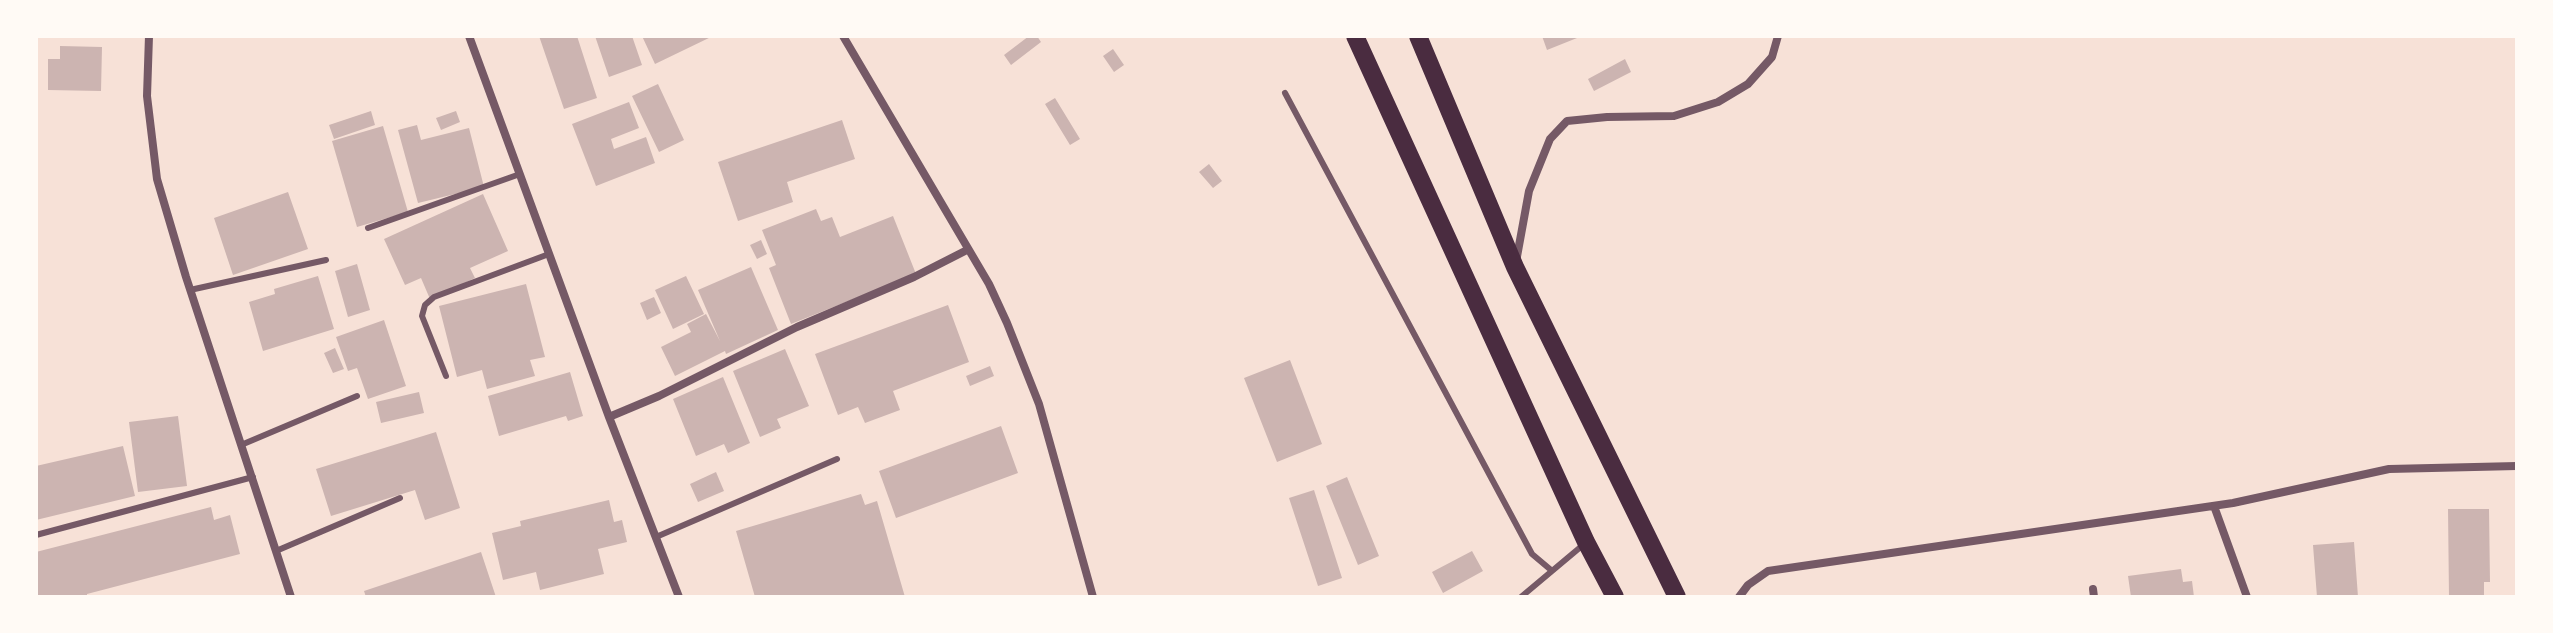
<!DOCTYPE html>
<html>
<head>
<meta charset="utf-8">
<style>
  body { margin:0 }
  #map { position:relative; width:2553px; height:633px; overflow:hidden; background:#f7e1d7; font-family:Ubuntu,sans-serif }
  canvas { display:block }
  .frame { position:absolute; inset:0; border:38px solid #fffaf5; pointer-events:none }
</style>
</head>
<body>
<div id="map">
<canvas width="2553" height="633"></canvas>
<div class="frame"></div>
</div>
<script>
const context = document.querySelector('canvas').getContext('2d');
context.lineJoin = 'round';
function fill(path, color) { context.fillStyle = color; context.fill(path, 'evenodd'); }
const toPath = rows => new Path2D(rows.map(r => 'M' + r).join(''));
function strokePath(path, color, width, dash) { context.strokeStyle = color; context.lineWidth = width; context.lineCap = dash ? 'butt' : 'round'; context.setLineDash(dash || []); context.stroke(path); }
fill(toPath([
  [539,36,577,36,597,98,564,109],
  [595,36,632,36,642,65,609,77],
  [642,36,713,36,655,64],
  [1029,36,1037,36,1041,42,1011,65,1004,55],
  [1542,36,1582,36,1547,50],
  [60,46,102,47,101,91,48,90,48,59,60,59],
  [1113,49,1124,65,1114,72,1103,56],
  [1625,59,1631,72,1594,91,1588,79],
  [658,84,684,140,659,152,632,96],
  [1055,98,1080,139,1070,145,1045,104],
  [629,102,639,128,611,139,614,149,646,137,655,163,596,186,572,124],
  [371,111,375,125,334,139,329,125],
  [456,111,460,122,441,130,436,118],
  [842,120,855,159,787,182,793,202,738,221,718,162],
  [417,125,421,140,469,128,484,187,418,203,398,130],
  [383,126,408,212,357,227,332,141],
  [1209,164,1222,181,1213,188,1199,172],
  [288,192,308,249,233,275,214,218],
  [483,194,508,251,470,268,475,278,430,299,421,278,405,285,384,239],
  [816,209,821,221,832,217,840,237,893,216,916,274,791,324,769,268,776,265,762,230],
  [761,240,767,254,757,259,750,245],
  [357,264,370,310,348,317,335,271],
  [751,267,778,330,726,354,725,351,675,376,661,347,691,332,687,324,706,314,720,341,698,290],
  [318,276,334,329,263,351,249,302,275,294,274,289],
  [686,276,704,314,673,329,655,290],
  [526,284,545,357,530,360,535,376,487,389,482,370,457,377,439,306],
  [654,297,661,313,647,320,640,303],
  [948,305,969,362,893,391,900,410,865,423,858,407,838,415,815,354],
  [384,320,406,386,368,399,357,368,348,371,336,337],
  [335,348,344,369,333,373,324,353],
  [785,349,809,406,777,419,781,428,760,437,733,371],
  [1290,360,1322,444,1277,462,1244,378],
  [990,366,994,376,970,386,966,376],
  [570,372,583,416,568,421,566,416,499,436,488,396],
  [723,377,750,443,728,453,724,444,696,456,673,399],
  [419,392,424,413,381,423,376,402],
  [178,416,187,486,138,492,129,422],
  [1001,426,1018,473,896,518,879,471],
  [436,432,460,508,425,520,415,490,331,516,316,469],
  [123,446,135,496,36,520,36,466],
  [716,472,724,491,698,502,690,484],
  [1347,477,1379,556,1358,565,1326,486],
  [1314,490,1342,578,1318,586,1289,498],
  [861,494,865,505,877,501,905,597,755,597,736,531],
  [609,500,614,522,622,520,627,542,598,549,604,574,540,590,536,572,503,580,492,533,521,526,520,521],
  [211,507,214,520,230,515,240,554,87,594,87,597,36,597,36,552],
  [2448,509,2489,509,2490,582,2484,582,2484,597,2449,597],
  [2354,542,2358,597,2317,597,2313,545],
  [1472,551,1483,571,1443,593,1432,572],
  [481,552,496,597,366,597,364,591],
  [2181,569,2183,582,2192,581,2194,597,2131,597,2128,576]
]), '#ccb4b1');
strokePath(toPath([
  [1285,93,1532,554,1551,570],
  [368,228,520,174],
  [190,290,326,260],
  [446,376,422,316,425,305,434,297,549,254],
  [241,445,357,396],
  [36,535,253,477],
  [656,537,837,459],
  [276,551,400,498],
  [1521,597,1583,545]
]), '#755966', 6);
strokePath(toPath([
  [149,36,147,96,157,179,186,277,291,597],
  [469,36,609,417,679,597],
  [843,36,989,284,1007,323,1039,404,1093,597],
  [1516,262,1529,191,1550,139,1567,121,1607,117,1674,116,1718,102,1748,84,1772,57,1778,36],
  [609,417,659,396,797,327,914,277,967,250],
  [2214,506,2247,597],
  [2093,589,2094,597],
  [1739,597,1748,585,1768,571,2233,503,2389,469,2517,466]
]), '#755966', 8);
strokePath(toPath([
  [1355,36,1586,542,1615,597],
  [1418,36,1515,267,1677,597]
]), '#4a2c40', 18);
</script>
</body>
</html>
